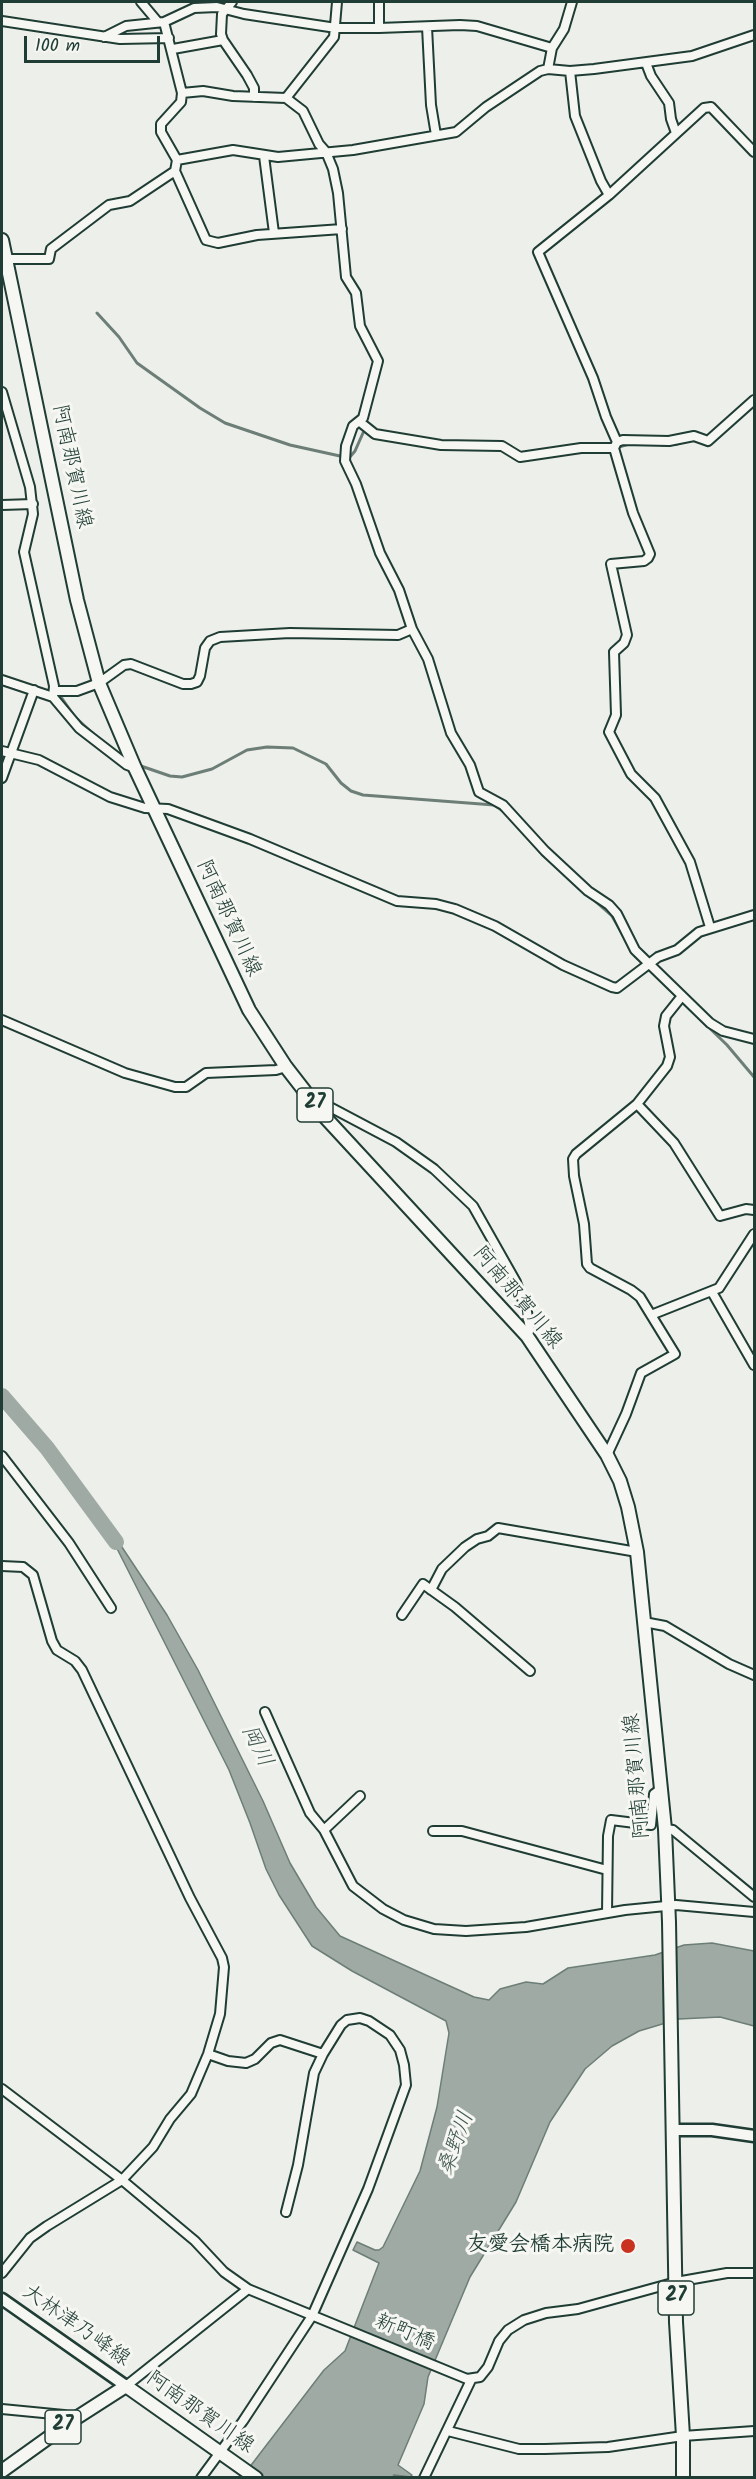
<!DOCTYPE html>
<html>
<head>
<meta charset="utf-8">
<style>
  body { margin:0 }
  #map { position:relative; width:756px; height:2479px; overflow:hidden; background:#edefea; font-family:Kalam,sans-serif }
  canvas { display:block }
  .frame { position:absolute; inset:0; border:3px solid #1f3d34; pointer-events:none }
  .scale { position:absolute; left:24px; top:36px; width:136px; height:27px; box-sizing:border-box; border:3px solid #1f3d34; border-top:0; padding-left:8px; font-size:18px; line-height:21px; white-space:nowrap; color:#1f3d34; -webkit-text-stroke:4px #f6f6f2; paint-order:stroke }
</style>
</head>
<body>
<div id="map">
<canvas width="756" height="2479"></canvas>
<div class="frame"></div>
<div class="scale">100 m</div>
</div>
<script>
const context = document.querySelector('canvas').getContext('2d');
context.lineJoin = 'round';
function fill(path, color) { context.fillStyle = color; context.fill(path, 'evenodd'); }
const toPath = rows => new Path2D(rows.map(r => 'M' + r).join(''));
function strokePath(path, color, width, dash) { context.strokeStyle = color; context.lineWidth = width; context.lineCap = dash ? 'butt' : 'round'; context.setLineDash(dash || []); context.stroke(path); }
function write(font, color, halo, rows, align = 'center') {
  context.font = font + ' Kalam,"Klee One",sans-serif'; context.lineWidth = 6; context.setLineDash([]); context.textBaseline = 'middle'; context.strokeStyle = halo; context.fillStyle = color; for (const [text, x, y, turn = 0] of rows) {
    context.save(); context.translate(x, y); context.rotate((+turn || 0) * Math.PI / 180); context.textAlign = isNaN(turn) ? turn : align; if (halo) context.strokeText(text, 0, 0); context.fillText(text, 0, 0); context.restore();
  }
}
const water = toPath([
  [98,1511,167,1615,198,1670,263,1801,290,1863,316,1907,340,1936,474,1997,489,2000,500,1989,526,1982,543,1984,568,1968,655,1955,684,1945,712,1943,754,1951,754,2026,720,2017,679,2019,639,2031,612,2046,585,2069,550,2122,516,2202,470,2277,428,2377,424,2404,398,2465,412,2475,410,2477,394,2475,392,2478,242,2477,324,2370,345,2351,379,2263,353,2250,357,2242,375,2250,379,2250,383,2247,420,2171,437,2107,449,2033,446,2021,352,1971,312,1946,279,1895,266,1869,250,1823,229,1770,98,1511]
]);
fill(water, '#9faaa4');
strokePath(water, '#6c7e77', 1.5);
strokePath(toPath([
  [97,313,119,337,137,363,200,408,225,423,290,445,349,458,355,451,363,433],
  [703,443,708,446,718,437],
  [595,444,603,444],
  [662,445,677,444,685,441],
  [619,447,629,444],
  [2,676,61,697,75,717,98,738],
  [138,765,170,776,182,777,212,769,247,750,267,747,293,748,326,764,341,783,351,791,363,795,494,805,506,813],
  [516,825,544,856,612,916,635,956,727,1045,754,1077]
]), '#6c7e77', 3);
strokePath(toPath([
  [2,1396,47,1448,116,1542]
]), '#9faaa4', 16);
const street = toPath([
  [141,2,157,21],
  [232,2,222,14,221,34,223,40,247,75,254,88,254,97],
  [2,21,120,39,169,38],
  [164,22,194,8,217,7,244,14,336,28,379,28,379,2],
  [427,27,431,105,436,135],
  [379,28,460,25,477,26,552,48],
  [104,37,126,26,164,22,182,93,181,102,161,124,161,132,177,160,175,171,206,240,218,243,257,235,342,229],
  [173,49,223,40],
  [646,63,651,76,669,103,671,119,676,133],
  [548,69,552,48,564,29,572,2],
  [570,71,575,116,601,181,609,195],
  [182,93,203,91,233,96,286,98,303,111,319,144,326,152,333,169,338,193,346,277,356,293,360,326,378,361,363,418,353,426,346,446,345,461,356,484,380,553,399,590,412,629,428,659,451,733,470,765,479,792,503,805,545,851,588,891,609,905,617,914,635,950,710,1023,723,1031,754,1039],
  [286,98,334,37,337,2],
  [264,156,274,233],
  [177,160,233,150,278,157,353,150,456,132,486,107,540,71,548,69,570,71,594,69,692,56,754,35],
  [5,259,49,259,51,249,109,205,130,201,175,171],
  [2,392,30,487,33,514,24,552,54,686,53,697],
  [360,422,375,434,441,445,502,446,520,457,581,448,614,448,633,513,650,554,648,558,644,561,611,564,627,635,624,643,614,652,616,715,609,732,631,774,655,798,690,862,710,927],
  [617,442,623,440,669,441,694,436,708,441,754,400],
  [614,448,617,442,606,417,593,378,538,252,609,195,704,108,711,107,754,152],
  [2,505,33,504],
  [2,680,53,697,79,728,127,765,135,768],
  [54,691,77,691,99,683,124,665,131,664,183,684,191,684,197,682,200,676,205,648,210,641,220,637,290,633,398,635,412,629],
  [2,751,39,760,110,797,145,808,168,809,250,839,397,901,436,904,455,909,495,926,563,965,612,987,617,988,658,957,677,950,699,932,754,915],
  [2,778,34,690],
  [2,1020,125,1073,175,1087,186,1087,206,1073,276,1070,286,1067],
  [637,1104,674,1143,720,1216,746,1209,754,1210],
  [316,1106,328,1106,396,1142,434,1169,473,1206,516,1282,527,1312,530,1329,527,1336],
  [712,1292,754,1365],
  [651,1315,719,1288,754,1234],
  [607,1455,626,1414,641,1373,675,1354,640,1297,631,1290,590,1268,587,1264,584,1224,574,1176,573,1159,576,1154,637,1104,667,1066,670,1057,664,1026,666,1016,682,996],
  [2,1456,69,1543,111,1608],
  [2,1566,23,1567,33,1575,52,1641,57,1650,75,1661,82,1670,190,1898,222,1958,224,1967,220,2014,208,2054,191,2094,170,2119,153,2147,122,2180,47,2226,30,2238,2,2273],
  [431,1590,442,1569,465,1547,477,1539,488,1536,498,1528,637,1552],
  [402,1615,423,1584,455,1607,530,1671],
  [644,1622,665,1626,729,1664,754,1675],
  [265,1712,310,1813,324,1830,353,1886,383,1909,404,1920,434,1929,466,1931,526,1927,625,1910,676,1905,754,1912],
  [665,1829,673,1830,754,1897],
  [324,1830,360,1796],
  [433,1831,462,1831,607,1870],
  [607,1913,608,1836,611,1820,651,1825,654,1794,661,1789],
  [2,2089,122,2180,195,2241,224,2272,248,2289,467,2379,480,2377,488,2367,499,2341,508,2330,524,2320,546,2313,578,2309,676,2282,727,2273,754,2273],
  [286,2212,298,2165,314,2073,323,2054],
  [126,2386,248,2289],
  [2,2409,64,2415,73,2420],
  [448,2431,519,2449,545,2449,608,2447,683,2436,754,2431],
  [201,2478,243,2421,312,2316,368,2189,406,2085,404,2065,400,2050,390,2035,369,2021,360,2018,347,2020,341,2025,323,2054,280,2040,271,2043,255,2059,246,2063,228,2061,208,2054],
  [424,2478,471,2380]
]);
const secondary = toPath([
  [673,2130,712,2130,754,2136],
  [2,2299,126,2386]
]);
const primary = toPath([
  [2,240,77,600,99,683,135,768,249,1010,286,1067,324,1116,527,1336,607,1455,620,1481,628,1507,637,1552,665,1829,669,1922,676,2322,683,2436,683,2478],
  [2,2471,73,2420,126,2386,256,2478]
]);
strokePath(street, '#1f3d34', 12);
strokePath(secondary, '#1f3d34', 15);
strokePath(primary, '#1f3d34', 16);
strokePath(street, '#f6f6f2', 8);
strokePath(secondary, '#f6f6f2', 10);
strokePath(primary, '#f6f6f2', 12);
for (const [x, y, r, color] of [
  [628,2246,8,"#c8321e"]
]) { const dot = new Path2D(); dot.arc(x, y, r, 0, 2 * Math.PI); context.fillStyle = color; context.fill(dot); strokePath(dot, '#f6f6f2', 2); }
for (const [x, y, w] of [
  [315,1105,36],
  [676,2298,36],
  [63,2427,36]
]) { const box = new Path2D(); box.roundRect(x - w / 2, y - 17, w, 34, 4.5); context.fillStyle = '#f6f6f2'; context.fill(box); strokePath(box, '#1f3d34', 1.5); }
write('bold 20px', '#1f3d34', null, [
  ["27",315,1105],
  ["27",676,2298],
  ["27",63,2427]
]);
write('21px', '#1f3d34', '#f6f6f2', [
  ["阿南那賀川線",70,467,78],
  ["阿南那賀川線",227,919,65],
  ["阿南那賀川線",516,1299,50],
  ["阿南那賀川線",639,1776,-95],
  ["大林津乃峰線",75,2327,35],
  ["新町橋",404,2334,23],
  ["阿南那賀川線",199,2414,35]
]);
write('bold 21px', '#1f3d34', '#f6f6f2', [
  ["友愛会橋本病院",614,2246]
], 'right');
write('italic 22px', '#3f5850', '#f6f6f2', [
  ["岡川",255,1747,64],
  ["桑野川",458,2144,-70]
]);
</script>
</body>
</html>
